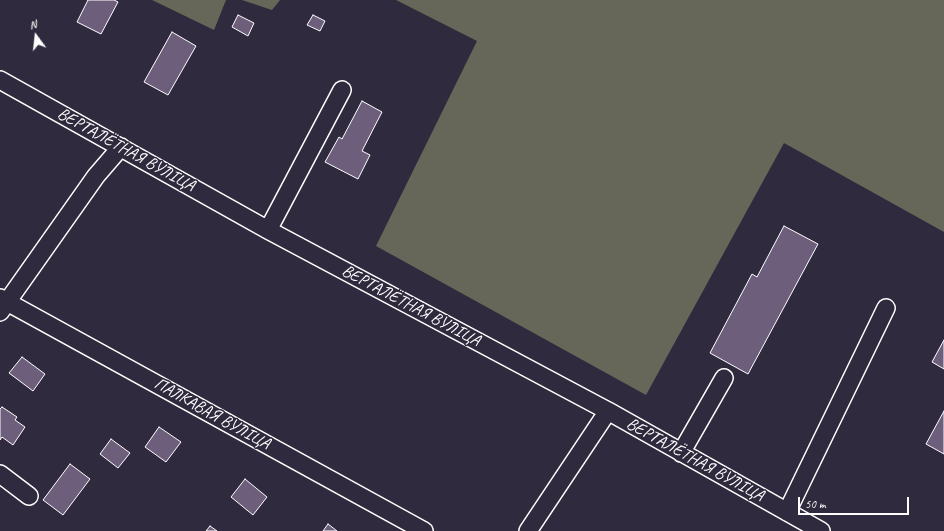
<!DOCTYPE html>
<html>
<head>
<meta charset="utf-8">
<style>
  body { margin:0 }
  #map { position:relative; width:944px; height:531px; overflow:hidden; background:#2f2a3d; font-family:Caveat,sans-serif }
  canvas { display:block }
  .north { position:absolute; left:16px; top:16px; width:40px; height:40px; -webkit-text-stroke:3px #2f2a3d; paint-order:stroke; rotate:345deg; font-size:11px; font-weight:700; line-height:16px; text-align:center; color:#fff }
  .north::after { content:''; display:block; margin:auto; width:14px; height:18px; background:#fff; clip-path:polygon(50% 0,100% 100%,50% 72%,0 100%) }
  .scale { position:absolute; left:798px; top:497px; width:111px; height:18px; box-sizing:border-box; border:2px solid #fff; border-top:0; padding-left:5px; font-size:12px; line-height:14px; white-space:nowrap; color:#fff; -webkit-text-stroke:3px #2f2a3d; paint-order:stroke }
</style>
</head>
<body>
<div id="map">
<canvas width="944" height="531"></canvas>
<div class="north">N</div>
<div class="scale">50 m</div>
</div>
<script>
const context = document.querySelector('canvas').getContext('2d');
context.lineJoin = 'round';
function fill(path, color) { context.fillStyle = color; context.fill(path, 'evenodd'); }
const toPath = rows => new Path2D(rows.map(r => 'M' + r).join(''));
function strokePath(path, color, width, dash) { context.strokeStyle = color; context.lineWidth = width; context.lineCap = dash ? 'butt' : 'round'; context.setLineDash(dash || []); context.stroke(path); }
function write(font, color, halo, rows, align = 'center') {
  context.font = font + ' Caveat,sans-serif'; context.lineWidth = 3; context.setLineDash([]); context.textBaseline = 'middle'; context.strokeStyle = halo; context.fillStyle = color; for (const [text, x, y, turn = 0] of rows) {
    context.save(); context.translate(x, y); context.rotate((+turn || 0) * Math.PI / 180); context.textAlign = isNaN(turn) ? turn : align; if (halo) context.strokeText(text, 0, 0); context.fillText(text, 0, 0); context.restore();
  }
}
fill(toPath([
  [152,0,226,0,214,30],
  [242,0,280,0,272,10],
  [396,0,944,0,944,232,784,143,646,395,376,246,477,41]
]), '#666759');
const building = toPath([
  [88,0,114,0,118,2,101,34,77,22,88,0],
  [238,15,254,23,248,36,232,27,238,15],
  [313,15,325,21,320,31,307,25,313,15],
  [172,32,196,46,168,95,144,82,172,32],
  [362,101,382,112,362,151,370,155,358,179,325,162,339,137,342,139,362,101],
  [784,226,818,244,748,374,710,353,752,274,757,277,784,226],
  [944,340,944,369,932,362,944,340],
  [22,357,45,374,33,391,9,373,22,357],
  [2,407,17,417,15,420,25,427,13,445,2,437,0,440,0,409,2,407],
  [944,411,944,454,926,444,944,411],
  [159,427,181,442,166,462,145,447,159,427],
  [111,439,130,453,118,468,100,454,111,439],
  [70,464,90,479,63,515,43,500,70,464],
  [245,479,267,497,253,515,231,497,245,479],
  [328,524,337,531,323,531,328,524],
  [210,526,217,531,206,531,210,526]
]);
fill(building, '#6d5f7b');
strokePath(building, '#fff', 1);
const minor = toPath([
  [0,80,268,230,608,411,821,531],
  [268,230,342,90],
  [0,298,424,531],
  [0,312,96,176,121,147],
  [681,453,724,378],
  [0,474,29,496],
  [787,512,886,308],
  [528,531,608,411]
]);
strokePath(minor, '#fff', 20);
strokePath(minor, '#2f2a3d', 17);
write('17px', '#fff', '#2f2a3d', [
  ["ВЕРТАЛЁТНАЯ ВУЛІЦА",126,150,29],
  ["ВЕРТАЛЁТНАЯ ВУЛІЦА",411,306,28],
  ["ПАЛКАВАЯ ВУЛІЦА",212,414,29],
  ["ВЕРТАЛЁТНАЯ ВУЛІЦА",695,460,29]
]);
</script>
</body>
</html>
